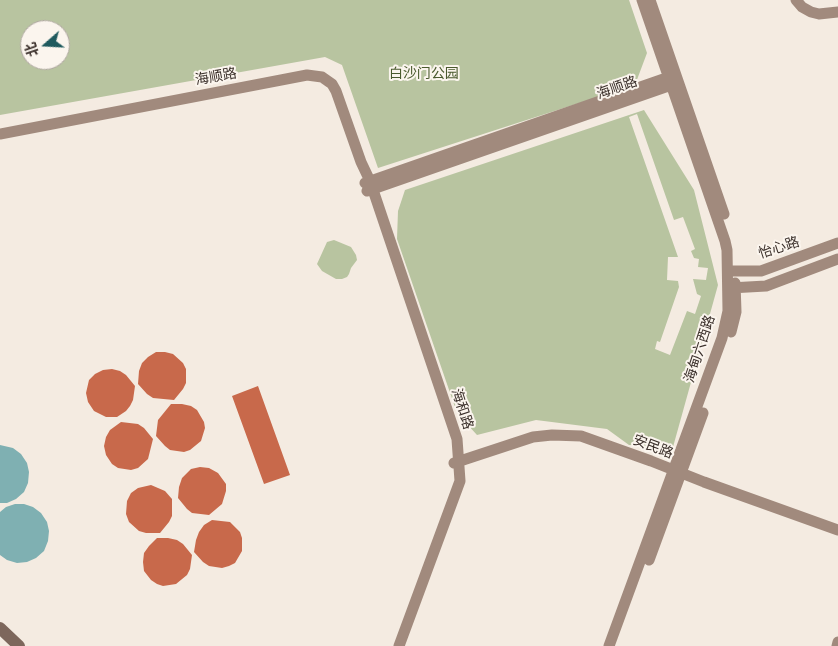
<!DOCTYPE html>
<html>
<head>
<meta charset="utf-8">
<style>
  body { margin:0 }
  #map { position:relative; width:838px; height:646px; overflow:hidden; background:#f4ebe1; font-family:"IBM Plex Sans","Noto Sans SC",sans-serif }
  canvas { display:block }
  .north { position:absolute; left:20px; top:20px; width:50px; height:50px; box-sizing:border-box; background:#fbf5ee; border:1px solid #aea6a0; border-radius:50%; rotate:251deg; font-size:14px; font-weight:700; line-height:20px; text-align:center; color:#3b302b }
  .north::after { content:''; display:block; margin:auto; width:18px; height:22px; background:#1f5a5e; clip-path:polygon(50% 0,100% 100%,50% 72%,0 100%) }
</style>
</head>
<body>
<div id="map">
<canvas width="838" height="646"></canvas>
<div class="north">北</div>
</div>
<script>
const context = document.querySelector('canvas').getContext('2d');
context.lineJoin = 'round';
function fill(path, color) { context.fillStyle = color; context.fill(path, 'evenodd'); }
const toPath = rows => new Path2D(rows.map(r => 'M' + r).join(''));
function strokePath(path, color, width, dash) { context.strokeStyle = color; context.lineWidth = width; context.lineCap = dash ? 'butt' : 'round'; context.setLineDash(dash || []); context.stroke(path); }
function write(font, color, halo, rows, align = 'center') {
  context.font = font + ' "IBM Plex Sans","Noto Sans SC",sans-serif'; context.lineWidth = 4; context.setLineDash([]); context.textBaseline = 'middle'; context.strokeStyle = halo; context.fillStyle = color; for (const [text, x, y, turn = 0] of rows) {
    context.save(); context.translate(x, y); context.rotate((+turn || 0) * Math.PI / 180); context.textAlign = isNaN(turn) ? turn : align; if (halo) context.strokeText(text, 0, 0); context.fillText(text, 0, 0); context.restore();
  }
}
fill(toPath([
  [0,0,629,0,647,53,635,85,378,168,342,65,325,57,0,115],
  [30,30,60,30,60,60,30,60],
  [644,110,694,190,718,285,673,447,629,445,607,429,536,420,477,435,457,413,397,239,398,211,405,190],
  [637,114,674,220,683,217,695,249,691,251,694,258,699,259,698,267,708,268,706,280,693,279,697,294,701,296,695,314,687,311,670,355,655,349,657,341,660,342,679,287,678,281,667,280,668,257,678,257,629,117],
  [334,240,351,247,356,255,357,260,351,268,349,274,347,277,342,279,336,279,322,271,317,264,327,242]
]), '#b8c4a0');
fill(toPath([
  [0,445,13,448,21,454,27,463,29,472,28,483,24,492,16,499,7,503,0,503],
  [15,504,24,504,33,507,41,513,47,522,49,531,48,541,44,551,36,558,27,562,17,563,7,560,0,555,0,512,6,507]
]), '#7fb0b2');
fill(toPath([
  [156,352,165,352,173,354,183,363,186,369,186,383,183,389,174,400,153,398,147,394,138,384,139,371,142,363,148,357],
  [112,369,120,371,126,375,135,386,133,400,130,406,126,411,117,417,106,417,94,411,88,402,86,393,89,380,95,374,103,370],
  [258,386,290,475,264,484,232,396],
  [171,404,182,404,191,406,197,410,204,422,205,428,201,441,190,450,184,452,170,450,165,446,156,436,158,420],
  [121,422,138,424,144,428,153,439,148,459,138,468,131,470,118,468,112,464,106,455,104,446,106,437,110,430],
  [200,467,209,468,218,473,226,484,226,491,222,504,209,515,192,513,187,509,178,498,179,487,182,478,191,469],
  [151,485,165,491,172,499,172,516,169,522,160,533,146,533,139,531,129,522,126,514,127,501,131,493,138,488],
  [212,520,230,522,240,532,242,538,242,551,235,563,229,566,222,568,209,566,203,562,194,552,196,540,199,532,204,525],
  [157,538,168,538,177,540,183,544,192,555,190,569,187,575,176,584,163,586,157,584,151,580,144,571,143,562,144,553,149,546]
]), '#c8694b');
strokePath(toPath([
  [650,0,724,214],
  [796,0,802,7,811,12,819,14,838,12],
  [0,134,307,75,322,77,332,84,336,91,361,162,370,181,457,439,460,481,399,646],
  [365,183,675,75],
  [367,191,677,83],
  [728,271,761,271,838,243],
  [730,288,766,286,838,259],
  [731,332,736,312,735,283],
  [454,463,533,437,552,435,581,436,651,461,704,482,838,530],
  [649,560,703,413],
  [609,646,722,338,728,311,727,250,725,241,642,0],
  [837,646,838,642]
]), '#a18a7d', 11);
strokePath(toPath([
  [0,628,19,646]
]), '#7d675c', 12);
write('14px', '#4a5a2e', '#fbf5ee', [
  ["白沙门公园",424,74]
]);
write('14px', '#3b302b', '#fbf5ee', [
  ["海顺路",216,77,-10],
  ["海顺路",617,88,-19],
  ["怡心路",779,248,-18],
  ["海甸六西路",700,349,-72],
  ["海和路",462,409,72],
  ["安民路",653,447,21]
]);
</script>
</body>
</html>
